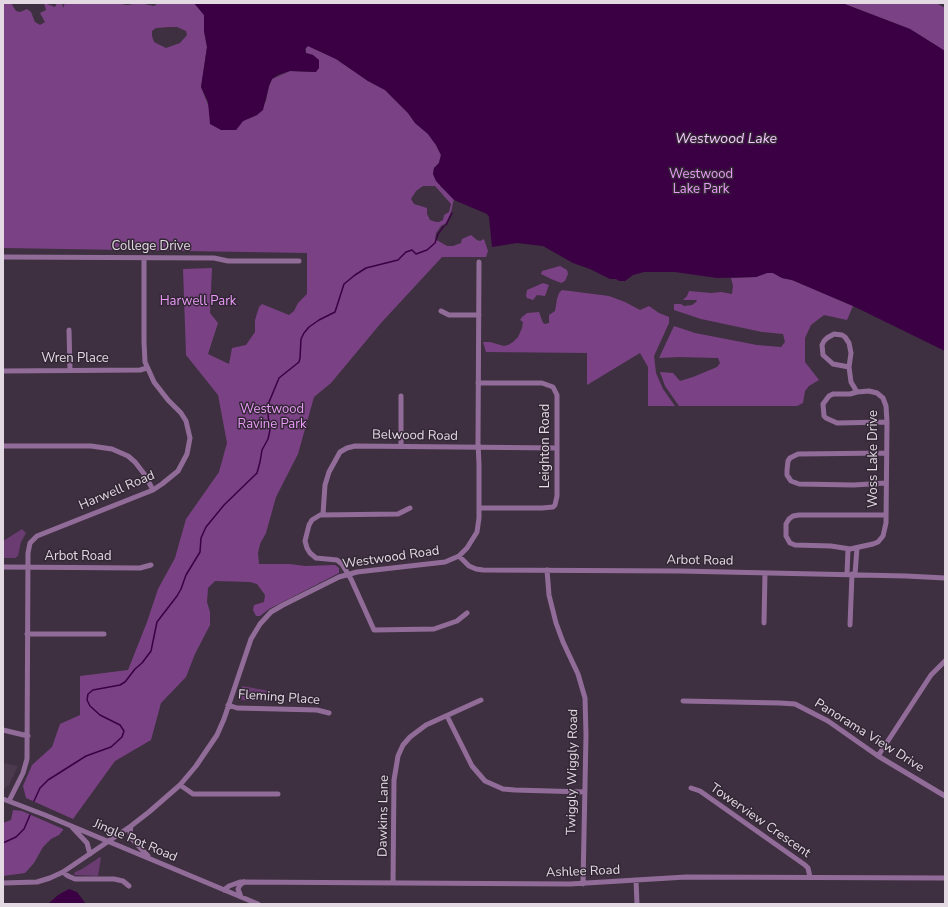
<!DOCTYPE html>
<html>
<head>
<meta charset="utf-8">
<style>
  body { margin:0 }
  #map { position:relative; width:948px; height:907px; overflow:hidden; background:#3e3040; font-family:"Nunito Sans",sans-serif }
  canvas { display:block }
  .frame { position:absolute; inset:0; border:4px solid #e2d9e3; pointer-events:none }
</style>
</head>
<body>
<div id="map">
<canvas width="948" height="907"></canvas>
<div class="frame"></div>
</div>
<script>
const context = document.querySelector('canvas').getContext('2d');
context.lineJoin = 'round';
function fill(path, color) { context.fillStyle = color; context.fill(path, 'evenodd'); }
const toPath = rows => new Path2D(rows.map(r => 'M' + r).join(''));
function strokePath(path, color, width, dash) { context.strokeStyle = color; context.lineWidth = width; context.lineCap = dash ? 'butt' : 'round'; context.setLineDash(dash || []); context.stroke(path); }
function write(font, color, halo, rows, align = 'center') {
  context.font = font + ' "Nunito Sans",sans-serif'; context.lineWidth = 3; context.setLineDash([]); context.textBaseline = 'middle'; context.strokeStyle = halo; context.fillStyle = color; for (const [text, x, y, turn = 0] of rows) {
    context.save(); context.translate(x, y); context.rotate((+turn || 0) * Math.PI / 180); context.textAlign = isNaN(turn) ? turn : align; if (halo) context.strokeText(text, 0, 0); context.fillText(text, 0, 0); context.restore();
  }
}
fill(toPath([
  [3,763,18,766,9,785,3,789]
]), '#4b394e');
fill(toPath([
  [22,529,26,533,21,542,18,556,15,558,3,558,3,541],
  [242,686,270,691,269,702,241,700,239,697],
  [100,857,101,858,98,876,74,875,75,872,82,869]
]), '#6a3c72');
fill(toPath([
  [3,3,11,3,16,11,20,12,27,9,31,12,35,22,40,25,45,22,40,13,46,10,44,3,55,7,57,3,62,3,63,8,65,3,115,3,127,5,139,3,154,6,158,3,194,3,204,15,204,31,207,47,201,87,209,107,236,130,243,121,257,115,266,101,269,86,272,79,290,71,316,72,313,55,306,53,306,47,308,46,336,59,368,81,385,90,408,113,415,123,428,134,436,145,441,155,439,163,434,168,433,174,441,187,454,199,451,212,446,223,441,226,436,233,435,239,447,246,453,246,461,243,462,239,471,235,477,240,480,241,484,239,488,251,486,257,442,257,381,323,331,383,314,397,298,454,276,497,266,533,260,544,258,553,259,564,290,564,305,566,335,565,339,568,339,573,269,609,260,616,256,616,253,610,254,605,264,602,265,595,257,584,250,582,215,581,208,588,207,602,210,612,210,625,195,654,186,677,161,703,151,740,115,761,73,819,26,798,23,786,32,765,52,747,60,724,80,715,80,676,128,670,147,622,158,589,175,558,186,519,219,472,227,443,218,395,186,355,183,269,212,268,210,313,218,323,208,354,229,364,232,348,246,345,255,332,255,320,259,307,262,304,289,315,294,311,298,303,307,294,307,253,3,248],
  [170,27,177,27,186,31,187,35,180,43,166,48,154,42,152,36,152,31,156,28],
  [423,186,435,186,451,204,449,212,444,215,443,220,439,222,436,222,430,220,427,214,427,208,414,204,411,199,416,191],
  [842,3,936,3,945,8,945,51,910,29],
  [560,266,567,270,568,274,565,281,561,283,551,279,541,274,542,271],
  [767,273,773,273,782,278,792,280,853,306,847,320,824,315,811,325,805,338,805,362,819,380,809,386,805,391,803,403,797,406,679,406,665,386,660,372,673,373,680,381,693,377,717,367,720,363,718,358,679,357,659,358,674,326,695,333,757,345,781,347,785,342,783,334,762,332,701,319,674,310,674,304,681,304,684,306,692,305,696,302,697,300,683,300,687,296,689,291,711,293,721,292,732,294,733,286,731,278,756,277],
  [543,283,549,285,545,296,537,295,533,300,527,298,526,296,527,290],
  [562,290,609,296,625,302,640,310,649,306,659,313,669,317,669,323,654,356,656,373,663,389,675,406,648,406,648,367,640,353,587,385,587,353,486,352,483,342,490,342,504,346,508,345,513,342,518,337,522,328,523,322,520,320,522,317,527,313,539,312,543,323,545,324,549,323,549,315,555,311,557,299,559,293],
  [13,810,22,811,63,829,63,830,59,835,51,839,43,847,34,863,25,873,3,876,3,823,11,820]
]), '#7a4284');
fill(toPath([
  [194,3,842,3,910,29,945,51,945,351,853,306,792,280,782,278,773,273,767,273,756,277,717,278,675,272,644,272,633,275,625,281,619,281,616,279,610,279,590,269,573,263,543,246,517,243,492,247,489,217,487,214,454,200,436,181,433,174,434,168,439,163,441,155,436,145,428,134,415,123,408,113,385,90,368,81,336,59,308,46,305,49,306,53,313,55,319,60,319,68,316,72,290,71,278,75,272,79,269,86,263,110,257,115,243,121,236,130,221,130,210,124,208,102,201,87,207,47,204,31,204,15],
  [69,889,77,892,86,904,48,904,58,895]
]), '#3b0044');
strokePath(toPath([
  [446,225,452,213],
  [34,801,40,788,48,780,86,756,111,747,122,737,124,731,120,725,100,715,90,706,87,700,88,694,93,690,120,685,125,682,135,669,142,663,151,651,157,622,177,596,181,589,186,575,200,552,201,538,206,527,224,505,257,473,260,462,262,450,268,439,270,430,267,407,279,378,299,362,300,358,301,339,304,333,309,327,319,320,335,312,344,284,355,275,366,268,398,260,406,252,412,250,416,254,427,250,435,243,438,234,444,226],
  [3,843,16,837,24,829,30,815]
]), '#3b0044', 1.5);
strokePath(toPath([
  [3,257,214,258,228,261,299,261],
  [441,311,449,315,479,315],
  [69,330,70,370],
  [834,334,842,335,845,337,849,343,851,353,849,367,833,364,823,355,822,345,824,341,827,338,834,334],
  [849,367,851,382,857,392,869,391,877,393,883,398,886,406,887,422,886,523,883,536,878,542,873,544,850,549,831,546,795,545,790,543,786,536,786,524,789,519,793,516,799,515,886,515],
  [3,371,140,370,147,368],
  [478,383,542,383,553,387,557,395,557,496,555,505,553,507,542,508,479,508],
  [857,392,850,394,833,394,829,396,823,404,824,416,826,418,837,423,887,422],
  [3,446,91,446,112,449,128,456,135,462,145,475,153,490],
  [401,446,401,396],
  [886,483,854,485,799,484,791,481,787,475,787,470,788,461,790,458,798,454,886,453],
  [410,508,398,514,320,515,312,520,309,525,305,541,307,548,310,553,316,558,337,560,342,564,351,579,374,630,434,629,457,621,467,613],
  [323,514,325,485,329,472,340,452,347,448,355,446,557,448],
  [459,556,469,566,476,569,483,570,680,571,906,576,945,578],
  [3,567,140,568,151,565],
  [547,570,549,595,556,623,563,642,578,674,585,698,586,735,583,884],
  [847,574,848,549],
  [855,574,857,548],
  [764,623,765,573],
  [850,625,852,574],
  [27,634,104,634],
  [683,701,780,703,795,704,828,721,878,756,945,796],
  [228,705,237,708,317,710,329,713],
  [447,716,472,766,485,781,503,789,515,790,585,792],
  [3,730,28,736],
  [878,756,931,675,945,661],
  [180,785,193,794,278,794],
  [691,788,700,791,805,865,808,868,810,877],
  [3,799,45,815,258,904],
  [9,801,23,773,27,759,28,553,30,543,37,536,153,490,162,484,178,471,187,454,190,438,186,421,181,413,168,400,154,382,145,362,144,342,144,258],
  [131,826,130,833,132,839,148,856],
  [72,827,87,843,90,854],
  [63,872,68,876,75,879,114,879,123,881,129,886],
  [636,880,637,904],
  [3,883,37,882,50,878,63,872,131,826,149,812,180,785,196,766,217,735,224,719,251,639,260,624,271,612,283,605,339,577,357,572,445,562,459,556,467,548,477,532,479,518,479,464,478,443,479,262],
  [393,883,394,780,398,756,403,745,410,737,426,725,481,700],
  [224,890,229,886,240,882,570,884,686,877,945,878],
  [241,897,238,889,240,885,244,882]
]), '#926c99', 5);
write('13px', '#ea9cf8', '#332635', [
  ["Westwood",701,175],
  ["Lake Park",701,190],
  ["Harwell Park",198,302],
  ["Westwood",272,410],
  ["Ravine Park",272,425]
]);
write('13px', '#e2d9e3', '#332635', [
  ["College Drive",151,247],
  ["Wren Place",75,359],
  ["Belwood Road",415,436,1],
  ["Leighton Road",546,446,-90],
  ["Woss Lake Drive",874,459,-90],
  ["Harwell Road",117,491,-23],
  ["Arbot Road",78,557],
  ["Westwood Road",391,558,-8],
  ["Arbot Road",700,561,1],
  ["Fleming Place",279,698,4],
  ["Panorama View Drive",869,736,32],
  ["Twiggly Wiggly Road",573,772,-89],
  ["Dawkins Lane",384,816,-89],
  ["Towerview Crescent",760,821,35],
  ["Jingle Pot Road",135,841,23],
  ["Ashlee Road",583,872,-2]
]);
write('italic 14px', '#f6c7ff', '#332635', [
  ["Westwood Lake",726,140]
]);
</script>
</body>
</html>
